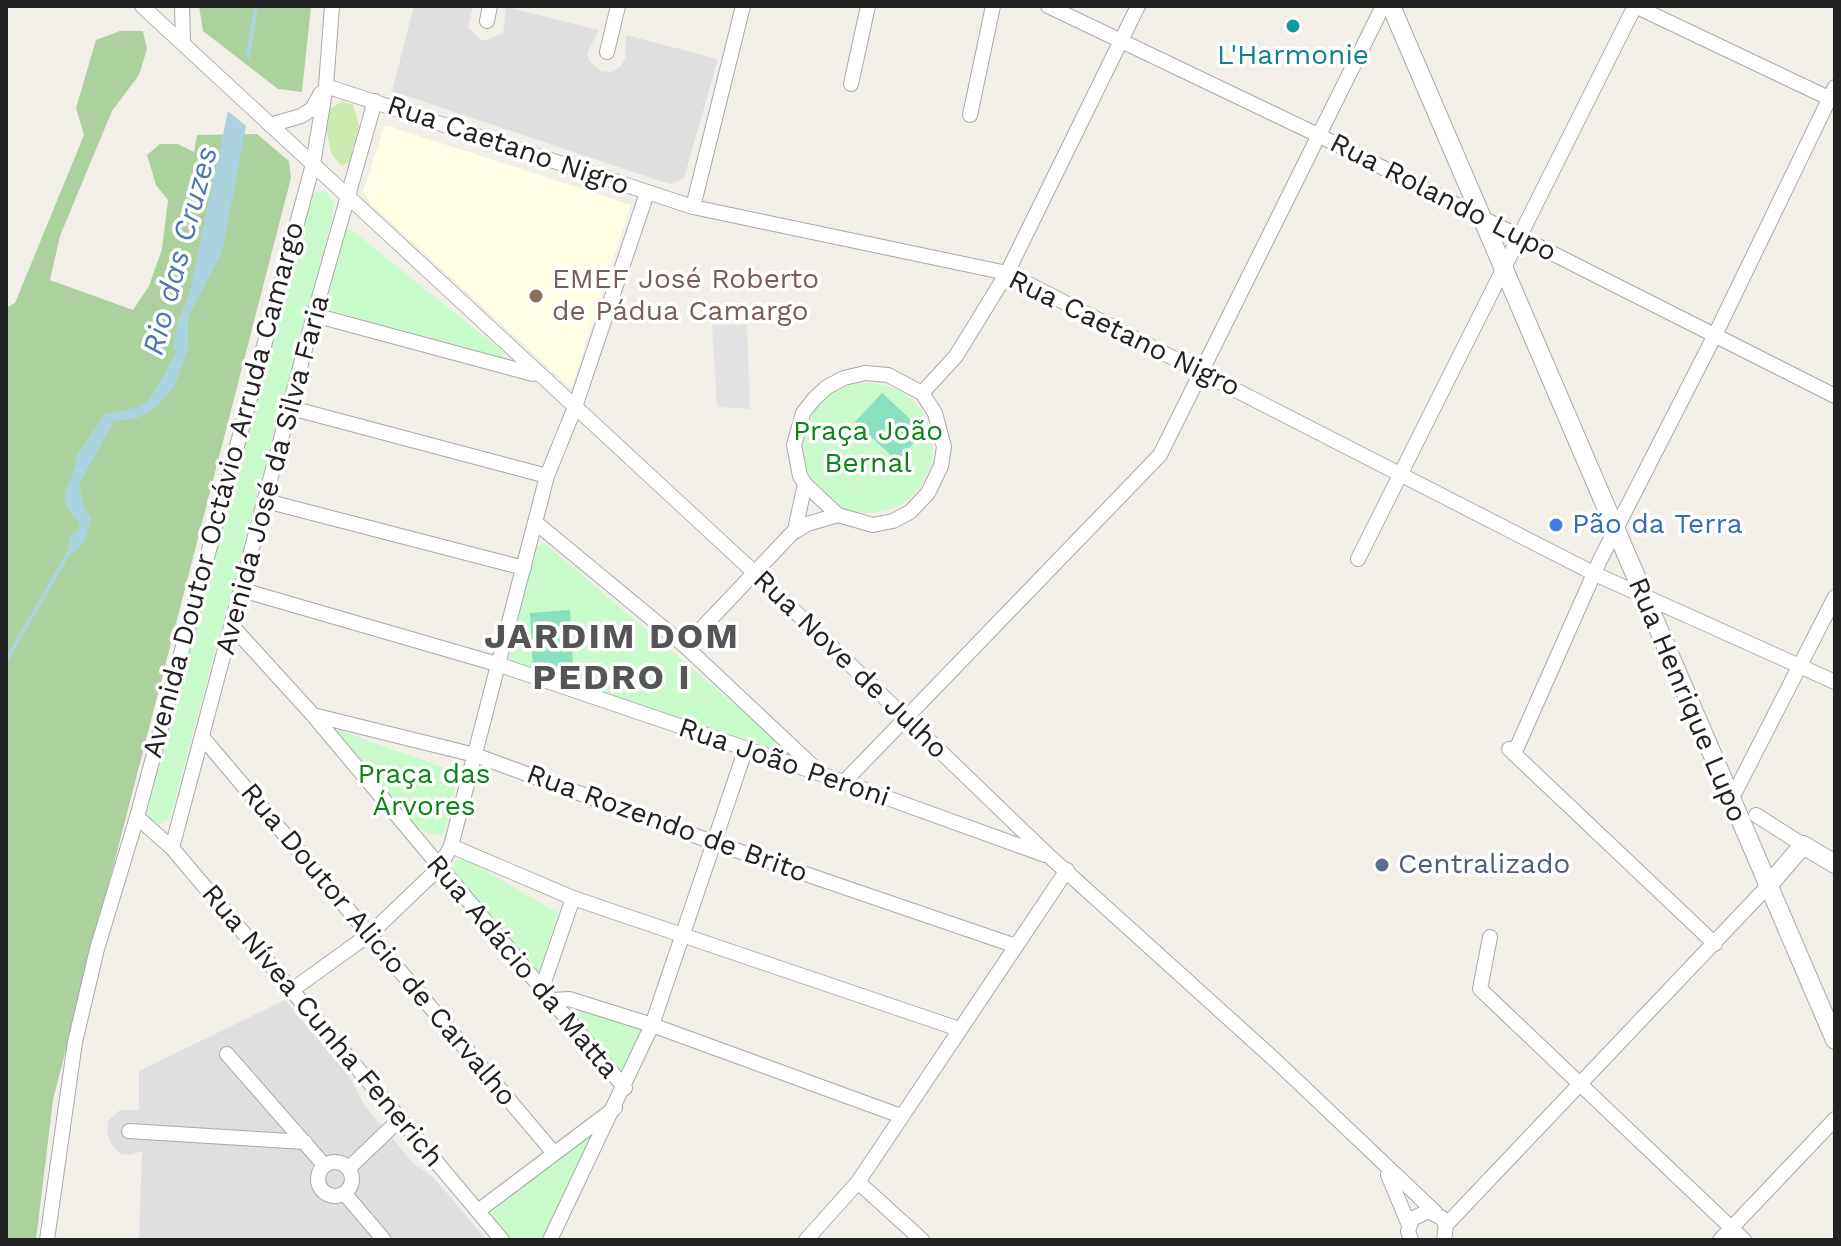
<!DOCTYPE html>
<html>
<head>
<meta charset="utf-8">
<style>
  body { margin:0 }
  #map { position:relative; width:1841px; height:1246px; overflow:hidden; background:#f2efe9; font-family:"Work Sans",sans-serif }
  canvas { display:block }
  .frame { position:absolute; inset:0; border:8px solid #222; pointer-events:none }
</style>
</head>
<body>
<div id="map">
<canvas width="1841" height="1246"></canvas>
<div class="frame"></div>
</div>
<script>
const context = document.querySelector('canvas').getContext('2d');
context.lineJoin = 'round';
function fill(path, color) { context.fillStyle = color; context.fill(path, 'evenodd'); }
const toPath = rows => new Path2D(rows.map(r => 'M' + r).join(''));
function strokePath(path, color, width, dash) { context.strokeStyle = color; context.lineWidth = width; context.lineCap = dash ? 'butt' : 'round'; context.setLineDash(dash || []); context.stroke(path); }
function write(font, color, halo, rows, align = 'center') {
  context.font = font + ' "Work Sans",sans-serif'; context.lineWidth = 7; context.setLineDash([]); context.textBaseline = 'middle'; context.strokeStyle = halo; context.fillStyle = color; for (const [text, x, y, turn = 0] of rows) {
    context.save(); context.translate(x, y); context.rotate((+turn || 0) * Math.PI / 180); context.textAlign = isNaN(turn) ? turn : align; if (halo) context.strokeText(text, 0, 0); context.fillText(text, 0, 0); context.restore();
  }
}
fill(toPath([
  [414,6,473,6,468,27,482,41,503,34,506,7,599,30,587,53,589,61,601,71,611,72,621,66,625,59,626,35,718,59,684,178,672,184,660,181,392,91],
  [285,1000,349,1076,365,1106,414,1164,434,1178,487,1240,139,1240,142,1151,131,1155,120,1154,111,1144,107,1132,108,1121,120,1110,139,1110,139,1071]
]), '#e0dfdf');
fill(toPath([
  [385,125,631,205,571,388,371,204,363,191]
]), '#ffffe5');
fill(toPath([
  [342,101,353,105,359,125,350,162,341,166,331,153,325,122,328,110]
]), '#cdebb0');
fill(toPath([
  [199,6,311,6,302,92,278,89,203,31],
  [120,31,143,31,147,49,139,75,112,111,60,236,50,280,133,310,149,286,162,249,168,200,156,185,147,155,160,144,178,144,194,152,197,135,257,134,289,161,291,178,53,1100,36,1240,6,1240,6,308,15,303,84,135,76,108,96,40]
]), '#add19e');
fill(toPath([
  [325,191,334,202,332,219,170,818,160,824,153,823,144,810,310,197,316,192],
  [350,229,502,351,501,358,325,309,343,233],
  '803 448a65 65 0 1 1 130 0a65 65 0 1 1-130 0Z',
  [544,543,775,739,774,749,513,665,508,656,534,547],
  [336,729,453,771,457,780,444,835,429,834,413,824,334,732],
  [465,859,558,913,540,971,536,973,453,872,456,861],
  [568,1005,642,1030,623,1076,565,1006],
  [592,1127,596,1128,543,1240,506,1240,491,1218,495,1209]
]), '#c8facc');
fill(toPath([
  [882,393,924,432,897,461,855,422],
  [570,610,573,668,533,671,530,613]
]), '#88e0be');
fill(toPath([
  [712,325,747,325,750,409,717,407]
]), '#e2e2e2');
fill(toPath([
  [228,111,246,126,231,206,222,252,188,317,188,348,175,385,157,407,137,418,114,421,79,484,84,508,91,519,84,542,70,556,67,553,71,535,78,530,80,524,66,506,65,493,77,463,75,458,105,414,136,408,149,400,177,352,173,348,177,324,190,291]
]), '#aad3df');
strokePath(toPath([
  [248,57,256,6],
  [6,661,69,552]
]), '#aad3df', 4);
const minor = toPath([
  [142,6,756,574,1049,856,1276,1061,1435,1212],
  [182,6,183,41],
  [1048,6,1318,135,1835,396],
  [1635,6,1835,101],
  [487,21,490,6],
  [607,52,618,6],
  [851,84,868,6],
  [326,86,693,207,1007,273,1595,574,1835,682],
  [970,115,993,6],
  [270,125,301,116,312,109,321,93],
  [693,207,743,6],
  [314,315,533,374],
  [865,373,888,375,922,393,935,413,944,447,941,466,928,493,910,512,893,521,873,525,838,515,805,484,800,476,794,445,803,413,814,399,827,387,844,378,865,373],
  [922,393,956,356,1007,273,1138,6],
  [291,408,547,476],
  [266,501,524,568],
  [535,522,685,646,817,770],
  [796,531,807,524,838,515],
  [1358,559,1635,6],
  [242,590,497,664,821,774,1045,855],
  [232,626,313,715,625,1088],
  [685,646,795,530,805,484],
  [313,715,475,755,715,843,1016,946],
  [203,738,553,1152],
  [1509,749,1715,944],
  [1514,754,1600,560,1715,335,1835,87],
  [843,783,1160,455,1383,6],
  [1731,800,1835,597],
  [1756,815,1803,845],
  [137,817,172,848,502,1240],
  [451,846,573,898,959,1029],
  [172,848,314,315,375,101],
  [1490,937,1480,989,1744,1240],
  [542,988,573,898],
  [292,990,371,933,439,868,451,846,547,476,575,407,647,193],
  [553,1000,569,999,652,1025,901,1116],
  [227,1054,324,1165],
  [129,1131,305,1142],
  '318 1179a17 17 0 1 1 34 0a17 17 0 1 1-34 0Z',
  [349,1168,400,1119],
  [1388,1175,1409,1225],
  [858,1182,922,1240],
  [345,1194,384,1240],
  [478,1211,615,1108],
  [1446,1225,1767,887],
  [47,1240,75,1042,97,949,137,817,313,164,326,86,332,6],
  [550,1240,652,1025,745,751],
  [806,1240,858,1182,1067,870],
  [1411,1240,1408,1231,1412,1219,1428,1211,1442,1218,1446,1225,1444,1240],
  [1720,1240,1835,1119]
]);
const tertiary = toPath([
  [1391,6,1835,1040],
  [1767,887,1803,845,1835,864]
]);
strokePath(minor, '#a9a9a9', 16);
strokePath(tertiary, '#a9a9a9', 20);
strokePath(minor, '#fff', 14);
strokePath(tertiary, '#fff', 18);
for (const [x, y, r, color] of [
  [1293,26,8,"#0f9aa8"],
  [536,296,8,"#8d6e63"],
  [1556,525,8,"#3f7fe0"],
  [1382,865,8,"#5c6f8a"]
]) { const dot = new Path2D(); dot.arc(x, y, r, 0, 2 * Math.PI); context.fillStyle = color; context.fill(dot); strokePath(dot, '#fff', 3); }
write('28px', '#0d838f', '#fff', [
  ["L'Harmonie",1293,56]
]);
write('28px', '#222', '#fff', [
  ["Rua Caetano Nigro",508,146,19],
  ["Rua Rolando Lupo",1443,198,27],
  ["Rua Caetano Nigro",1124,334,26],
  ["Avenida José da Silva Faria",273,475,-75],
  ["Avenida Doutor Octávio Arruda Camargo",224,490,-75],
  ["Rua Nove de Julho",850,665,44],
  ["Rua Henrique Lupo",1687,700,67],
  ["Rua João Peroni",784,763,19],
  ["Rua Rozendo de Brito",667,824,20],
  ["Rua Doutor Alicio de Carvalho",378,945,50],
  ["Rua Adácio da Matta",522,967,50],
  ["Rua Nívea Cunha Fenerich",322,1026,50]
]);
write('28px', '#785e54', '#fff', [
  ["EMEF José Roberto",552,280],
  ["de Pádua Camargo",552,312]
], 'left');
write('28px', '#0c8416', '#fff', [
  ["Praça João",868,432],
  ["Bernal",868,464],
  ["Praça das",424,775],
  ["Árvores",424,807]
]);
write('28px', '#366cbe', '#fff', [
  ["Pão da Terra",1572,525]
], 'left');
write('28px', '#4e5e75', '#fff', [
  ["Centralizado",1398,865]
], 'left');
write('italic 30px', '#4a7aab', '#fff', [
  ["Rio das Cruzes",181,251,-75]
]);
context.letterSpacing = '2px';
write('bold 36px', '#555', '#fff', [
  ["JARDIM DOM",612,637],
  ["PEDRO I",612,678]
]);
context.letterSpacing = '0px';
</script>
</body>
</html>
